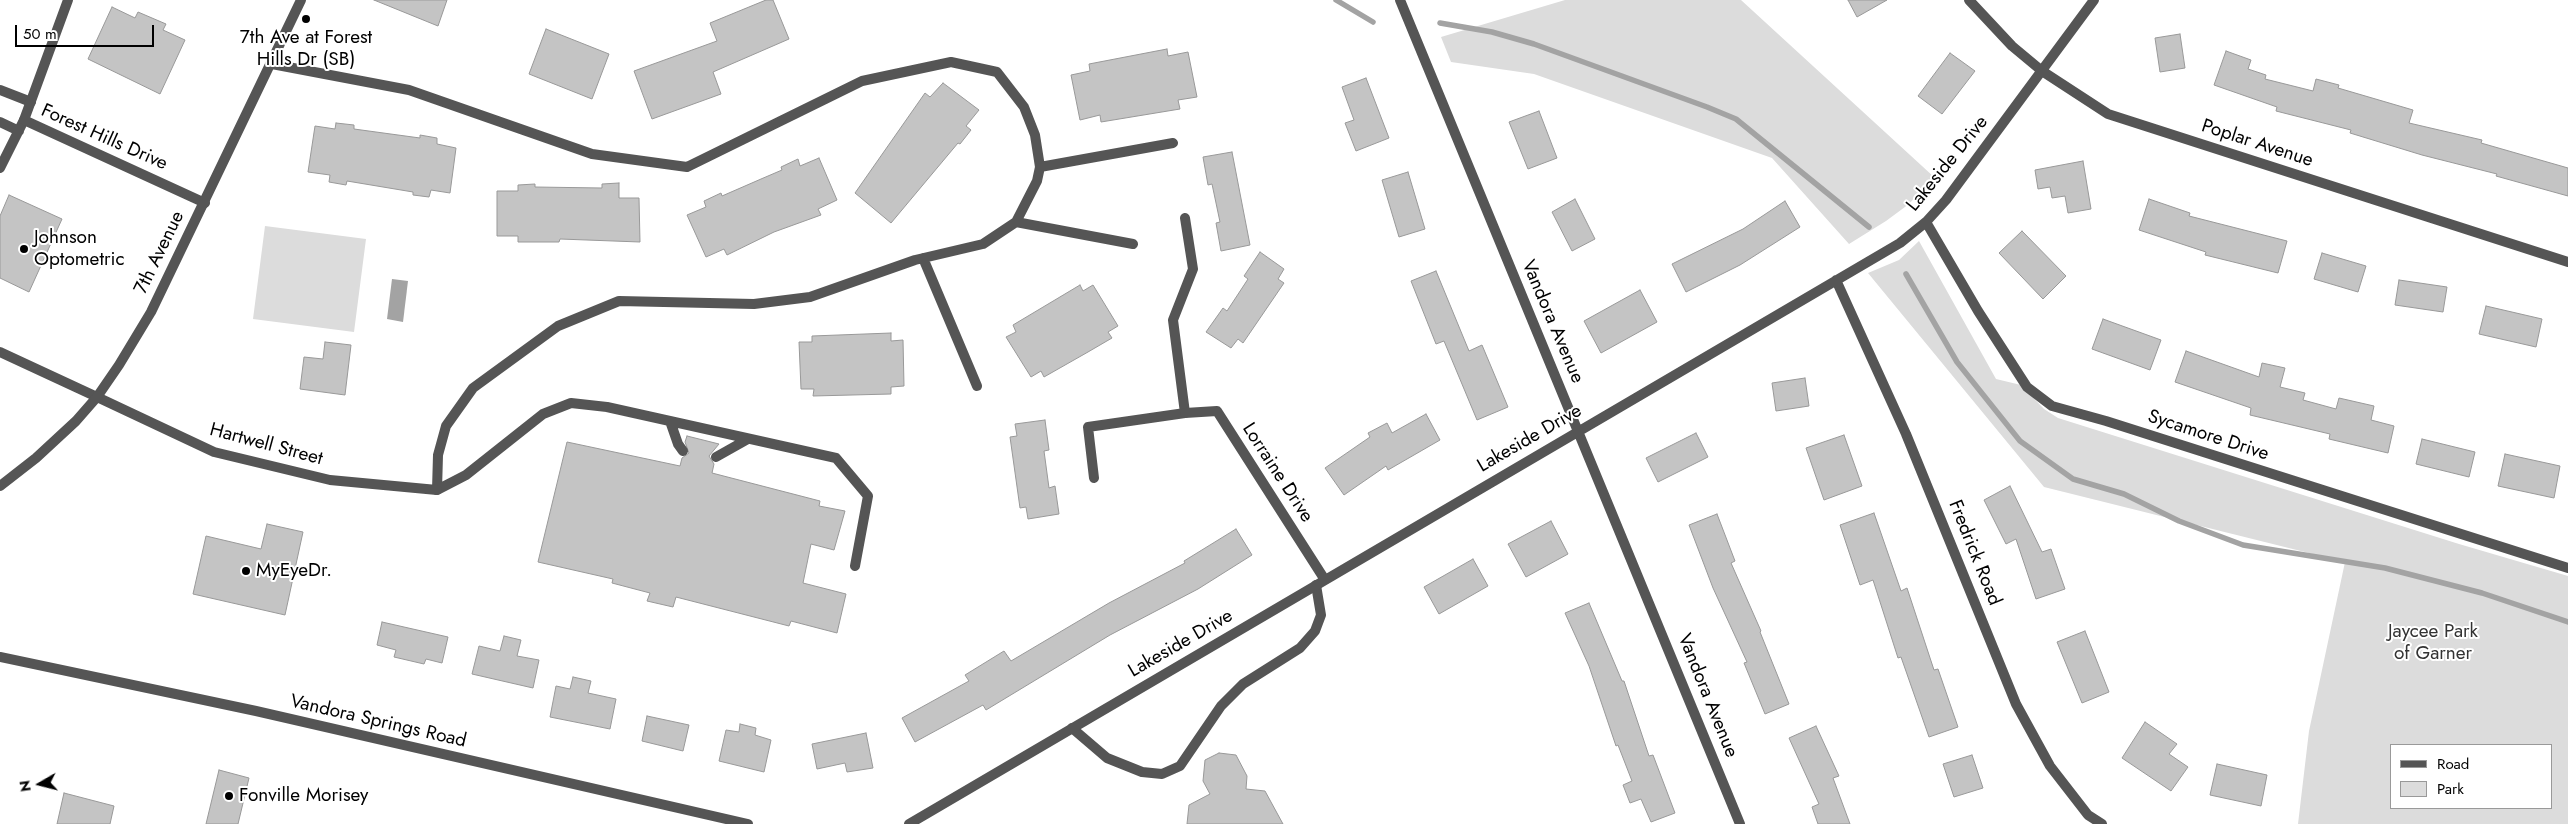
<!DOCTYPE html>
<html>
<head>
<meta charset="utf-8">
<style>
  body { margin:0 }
  #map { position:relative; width:2568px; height:824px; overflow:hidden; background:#fff; font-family:Jost,sans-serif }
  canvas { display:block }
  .legend { position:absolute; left:2390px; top:744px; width:162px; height:65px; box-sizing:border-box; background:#fff; border:1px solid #999; margin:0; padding:6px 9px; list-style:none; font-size:15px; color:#000 }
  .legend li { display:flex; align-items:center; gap:10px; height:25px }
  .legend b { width:25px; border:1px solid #999 }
  .north { position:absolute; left:15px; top:759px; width:50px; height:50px; -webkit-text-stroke:4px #fff; paint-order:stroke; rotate:262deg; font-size:14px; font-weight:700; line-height:20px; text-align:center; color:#000 }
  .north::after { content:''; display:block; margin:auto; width:18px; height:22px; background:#000; clip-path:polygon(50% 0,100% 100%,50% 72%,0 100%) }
  .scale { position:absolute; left:15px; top:25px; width:139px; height:22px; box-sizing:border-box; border:2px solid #000; border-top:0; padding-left:6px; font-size:15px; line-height:18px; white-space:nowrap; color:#000; -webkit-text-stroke:4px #fff; paint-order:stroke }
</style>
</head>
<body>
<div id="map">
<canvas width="2568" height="824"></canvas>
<ul class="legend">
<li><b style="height:6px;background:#555"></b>Road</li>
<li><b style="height:14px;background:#dcdcdc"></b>Park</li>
</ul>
<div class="north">N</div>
<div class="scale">50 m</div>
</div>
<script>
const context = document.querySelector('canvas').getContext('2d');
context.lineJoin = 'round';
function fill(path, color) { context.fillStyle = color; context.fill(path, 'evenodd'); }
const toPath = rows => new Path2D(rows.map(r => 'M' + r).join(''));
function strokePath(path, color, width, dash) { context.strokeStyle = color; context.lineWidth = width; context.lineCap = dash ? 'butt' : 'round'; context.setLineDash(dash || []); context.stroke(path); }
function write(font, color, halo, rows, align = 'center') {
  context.font = font + ' Jost,sans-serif'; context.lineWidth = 4; context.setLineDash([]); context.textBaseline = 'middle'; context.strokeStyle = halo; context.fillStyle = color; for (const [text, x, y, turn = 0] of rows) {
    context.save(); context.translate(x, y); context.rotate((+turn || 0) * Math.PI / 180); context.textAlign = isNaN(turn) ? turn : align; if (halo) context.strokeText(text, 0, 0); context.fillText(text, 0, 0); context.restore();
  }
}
fill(toPath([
  [1565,0,1741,0,1934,177,1909,204,1886,221,1849,244,1772,158,1534,74,1451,62,1441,37],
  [265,226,366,239,354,332,253,319],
  [1919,241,1996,379,2021,385,2044,409,2058,418,2459,544,2568,576,2568,824,2298,824,2309,731,2345,562,2044,487,1868,273,1899,260],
  [2392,745,2552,745,2552,808,2392,808]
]), '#dcdcdc');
fill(toPath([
  [392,279,408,281,403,322,387,319]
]), '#a3a3a3');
strokePath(toPath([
  [1336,0,1373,22],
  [1440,23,1492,32,1534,44,1707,107,1736,119,1869,227],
  [1906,274,1957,362,2020,441,2073,479,2124,494,2179,521,2243,545,2385,568,2482,593,2568,622]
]), '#a3a3a3', 5.5);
const building = toPath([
  [374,0,447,0,438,26,374,0],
  [766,0,773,0,789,39,713,72,721,94,652,119,634,71,717,41,710,23,766,0],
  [1848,0,1887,0,1857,17,1848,0],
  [112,7,135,18,138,12,166,24,163,30,185,40,160,94,88,59,112,7],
  [546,29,609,54,592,99,529,74,546,29],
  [2180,34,2185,68,2160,72,2155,38,2180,34],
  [1167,49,1168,56,1188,52,1197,97,1178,100,1180,109,1101,122,1100,115,1080,120,1071,75,1090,71,1089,64,1167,49],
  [2226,51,2251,60,2248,69,2266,75,2265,79,2313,91,2316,79,2339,85,2338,88,2413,110,2409,123,2482,140,2481,143,2568,168,2568,196,2496,176,2497,174,2422,155,2350,133,2351,130,2276,111,2277,107,2214,85,2226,51],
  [1950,53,1975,71,1942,114,1918,96,1950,53],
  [1366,78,1389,138,1356,151,1345,123,1354,120,1342,87,1366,78],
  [943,83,979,110,966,126,971,130,960,144,958,143,891,223,855,193,925,93,930,97,943,83],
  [1539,111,1557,158,1528,169,1509,122,1539,111],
  [336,123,354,125,354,129,420,138,420,135,437,138,437,144,456,148,450,193,431,190,429,197,413,195,413,192,347,181,346,185,329,182,330,175,308,172,315,126,335,129,336,123],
  [1232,152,1250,245,1221,251,1216,223,1220,222,1212,184,1208,185,1203,157,1232,152],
  [819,158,837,200,818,209,821,215,774,232,727,255,724,249,706,257,687,215,706,207,704,201,721,193,722,196,761,179,782,170,781,167,798,159,800,166,819,158],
  [2083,161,2091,209,2068,213,2065,196,2052,198,2050,187,2038,189,2035,170,2083,161],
  [1408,172,1425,229,1399,237,1382,180,1408,172],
  [619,183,619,198,639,198,640,242,560,239,559,242,518,242,518,236,497,236,497,191,518,191,518,185,535,184,535,187,602,188,602,184,619,183],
  [9,195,62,219,29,292,0,278,0,216,9,195],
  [1575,199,1595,239,1572,251,1552,212,1575,199],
  [2149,199,2190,213,2189,216,2287,241,2278,273,2205,255,2206,252,2139,230,2149,199],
  [1785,201,1800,227,1740,265,1686,292,1672,264,1743,229,1785,201],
  [2022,231,2066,276,2043,299,1999,253,2022,231],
  [1260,252,1284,269,1278,279,1284,283,1243,343,1238,339,1231,348,1206,332,1223,308,1227,311,1248,279,1244,276,1260,252],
  [2322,253,2366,266,2358,292,2314,279,2322,253],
  [1436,271,1469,351,1482,345,1508,407,1477,420,1444,341,1436,344,1411,281,1436,271],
  [2399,280,2447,287,2443,312,2395,305,2399,280],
  [1080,285,1083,291,1093,285,1118,326,1108,332,1112,338,1088,352,1044,377,1041,371,1031,377,1006,337,1016,332,1013,325,1080,285],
  [1640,290,1657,322,1601,353,1584,321,1640,290],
  [2486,306,2542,319,2536,347,2479,334,2486,306],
  [2103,319,2161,340,2150,370,2092,349,2103,319],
  [891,333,891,341,903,340,904,386,891,387,891,394,813,396,814,389,801,389,799,342,812,342,812,336,891,333],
  [325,342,351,345,345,395,300,389,304,357,323,359,325,342],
  [2186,351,2259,377,2262,363,2285,368,2280,387,2305,393,2303,400,2336,409,2339,398,2374,406,2371,420,2394,426,2388,453,2329,439,2330,434,2250,415,2251,408,2175,382,2186,351],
  [1805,378,1809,406,1776,411,1772,383,1805,378],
  [1426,414,1440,440,1388,470,1386,466,1344,495,1325,468,1370,437,1368,433,1387,423,1392,433,1426,414],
  [1045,420,1049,450,1044,451,1049,488,1055,486,1059,514,1028,519,1026,507,1020,508,1010,437,1017,436,1015,424,1045,420],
  [1696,433,1708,457,1658,482,1646,458,1696,433],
  [1844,435,1862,486,1824,500,1806,448,1844,435],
  [687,436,719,444,709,456,714,464,712,473,820,501,819,506,845,511,834,550,811,544,803,583,846,594,837,633,791,621,789,626,676,597,673,607,647,601,650,593,612,583,613,579,538,562,567,442,680,466,682,458,689,453,685,442,687,436],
  [2422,439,2475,452,2469,477,2416,464,2422,439],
  [2505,454,2560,466,2554,498,2498,486,2505,454],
  [2010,486,2042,552,2051,549,2065,589,2036,599,2016,539,2006,544,1984,500,2010,486],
  [1874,513,1901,591,1907,588,1934,670,1938,669,1958,727,1929,737,1901,657,1898,658,1873,580,1860,585,1840,525,1874,513],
  [1717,514,1735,561,1731,563,1761,631,1760,632,1789,704,1765,714,1744,663,1747,662,1713,588,1689,525,1717,514],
  [1551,521,1568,554,1526,577,1508,544,1551,521],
  [267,524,303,532,285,615,193,594,206,536,261,549,267,524],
  [1236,529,1252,555,1198,589,1110,635,986,710,983,705,915,742,902,718,969,681,965,675,1004,651,1011,661,1109,603,1185,563,1184,561,1236,529],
  [1473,559,1488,586,1439,614,1424,587,1473,559],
  [1589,603,1622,681,1624,681,1649,756,1653,755,1675,813,1651,822,1641,799,1630,803,1623,785,1632,781,1618,745,1616,746,1589,666,1565,613,1589,603],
  [382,622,448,637,442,663,426,659,424,664,394,657,396,650,377,645,382,622],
  [2085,631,2109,692,2082,703,2057,642,2085,631],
  [504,636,521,640,517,656,539,660,533,688,472,674,479,646,500,651,504,636],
  [573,677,591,681,588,693,616,699,610,729,550,717,556,686,570,689,573,677],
  [647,716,689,725,683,751,642,741,647,716],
  [2145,722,2177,744,2169,754,2188,767,2171,791,2122,758,2145,722],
  [740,724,756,728,755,735,771,740,764,772,719,761,726,730,739,732,740,724],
  [1816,726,1839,776,1833,778,1850,824,1818,824,1812,807,1819,804,1789,738,1816,726],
  [866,733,873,768,847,772,845,763,817,769,812,744,866,733],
  [1219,753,1236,755,1247,776,1246,789,1265,791,1283,824,1187,824,1189,805,1210,794,1203,781,1205,760,1219,753],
  [1972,755,1983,788,1954,797,1943,764,1972,755],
  [2217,764,2267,775,2261,806,2210,795,2217,764],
  [219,770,249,778,238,824,206,824,219,770],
  [64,793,114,806,110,824,57,824,64,793]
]);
fill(building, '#c4c4c4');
strokePath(building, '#999', 1);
strokePath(toPath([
  [272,64,409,90,592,154,687,167,862,81,951,62,997,72,1024,107,1035,135,1040,167,1037,181,1016,222,983,244,915,260,810,297,754,304,619,301,558,326,473,388,446,426,438,455,437,490],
  [0,90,31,102],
  [0,122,19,131],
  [1040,167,1173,143],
  [0,168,24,120],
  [1016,222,1133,244],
  [923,258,977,386],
  [0,352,97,397],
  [670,421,678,444,683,451],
  [716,457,748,439],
  [1094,478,1088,427,1185,413,1173,320,1193,269,1185,218],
  [437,490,466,475,543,414,571,403,607,407,836,458,868,496,855,566],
  [1072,728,1107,758,1142,772,1162,774,1180,766,1221,706,1243,684,1300,648,1315,631,1321,615,1316,585]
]), '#555', 10);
strokePath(toPath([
  [68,0,24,120,205,203],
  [1400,0,1740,824],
  [1969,0,2012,46,2042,71,2108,114,2568,262],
  [1926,222,1978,311,2027,387,2052,406,2106,421,2568,568],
  [1836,280,1906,434,2016,704,2050,766,2088,815,2102,824],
  [97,397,214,452,330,480,437,490],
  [1185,413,1217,411,1325,580],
  [909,824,1900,243,1926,222,1946,200,2094,0]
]), '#555', 10);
strokePath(toPath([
  [0,486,36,458,76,421,97,397,119,365,151,312,301,0],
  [0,657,256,711,748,824]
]), '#555', 10);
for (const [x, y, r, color] of [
  [306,19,5,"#000"],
  [24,249,5,"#000"],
  [246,571,5,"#000"],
  [229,796,5,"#000"]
]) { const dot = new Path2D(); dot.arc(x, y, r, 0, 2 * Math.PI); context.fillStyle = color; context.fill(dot); strokePath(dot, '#fff', 2); }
write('19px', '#000', '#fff', [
  ["7th Ave at Forest",306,38,"center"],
  ["Hills Dr (SB)",306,60,"center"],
  ["Johnson",34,238],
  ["Optometric",34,260],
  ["MyEyeDr.",256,571],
  ["Fonville Morisey",239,796]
], 'left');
write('19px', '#000', '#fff', [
  ["Forest Hills Drive",104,138,24],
  ["Poplar Avenue",2257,144,18],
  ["Lakeside Drive",1948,164,-51],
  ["7th Avenue",160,253,-64],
  ["Vandora Avenue",1552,322,67],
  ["Sycamore Drive",2208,436,18],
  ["Lakeside Drive",1530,439,-30],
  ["Hartwell Street",266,445,15],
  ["Lorraine Drive",1277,473,57],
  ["Fredrick Road",1974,553,68],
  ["Lakeside Drive",1181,644,-30],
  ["Vandora Avenue",1707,696,68],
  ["Vandora Springs Road",378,722,13]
]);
write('19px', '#333', '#fff', [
  ["Jaycee Park",2433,632],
  ["of Garner",2433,654]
]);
</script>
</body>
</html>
